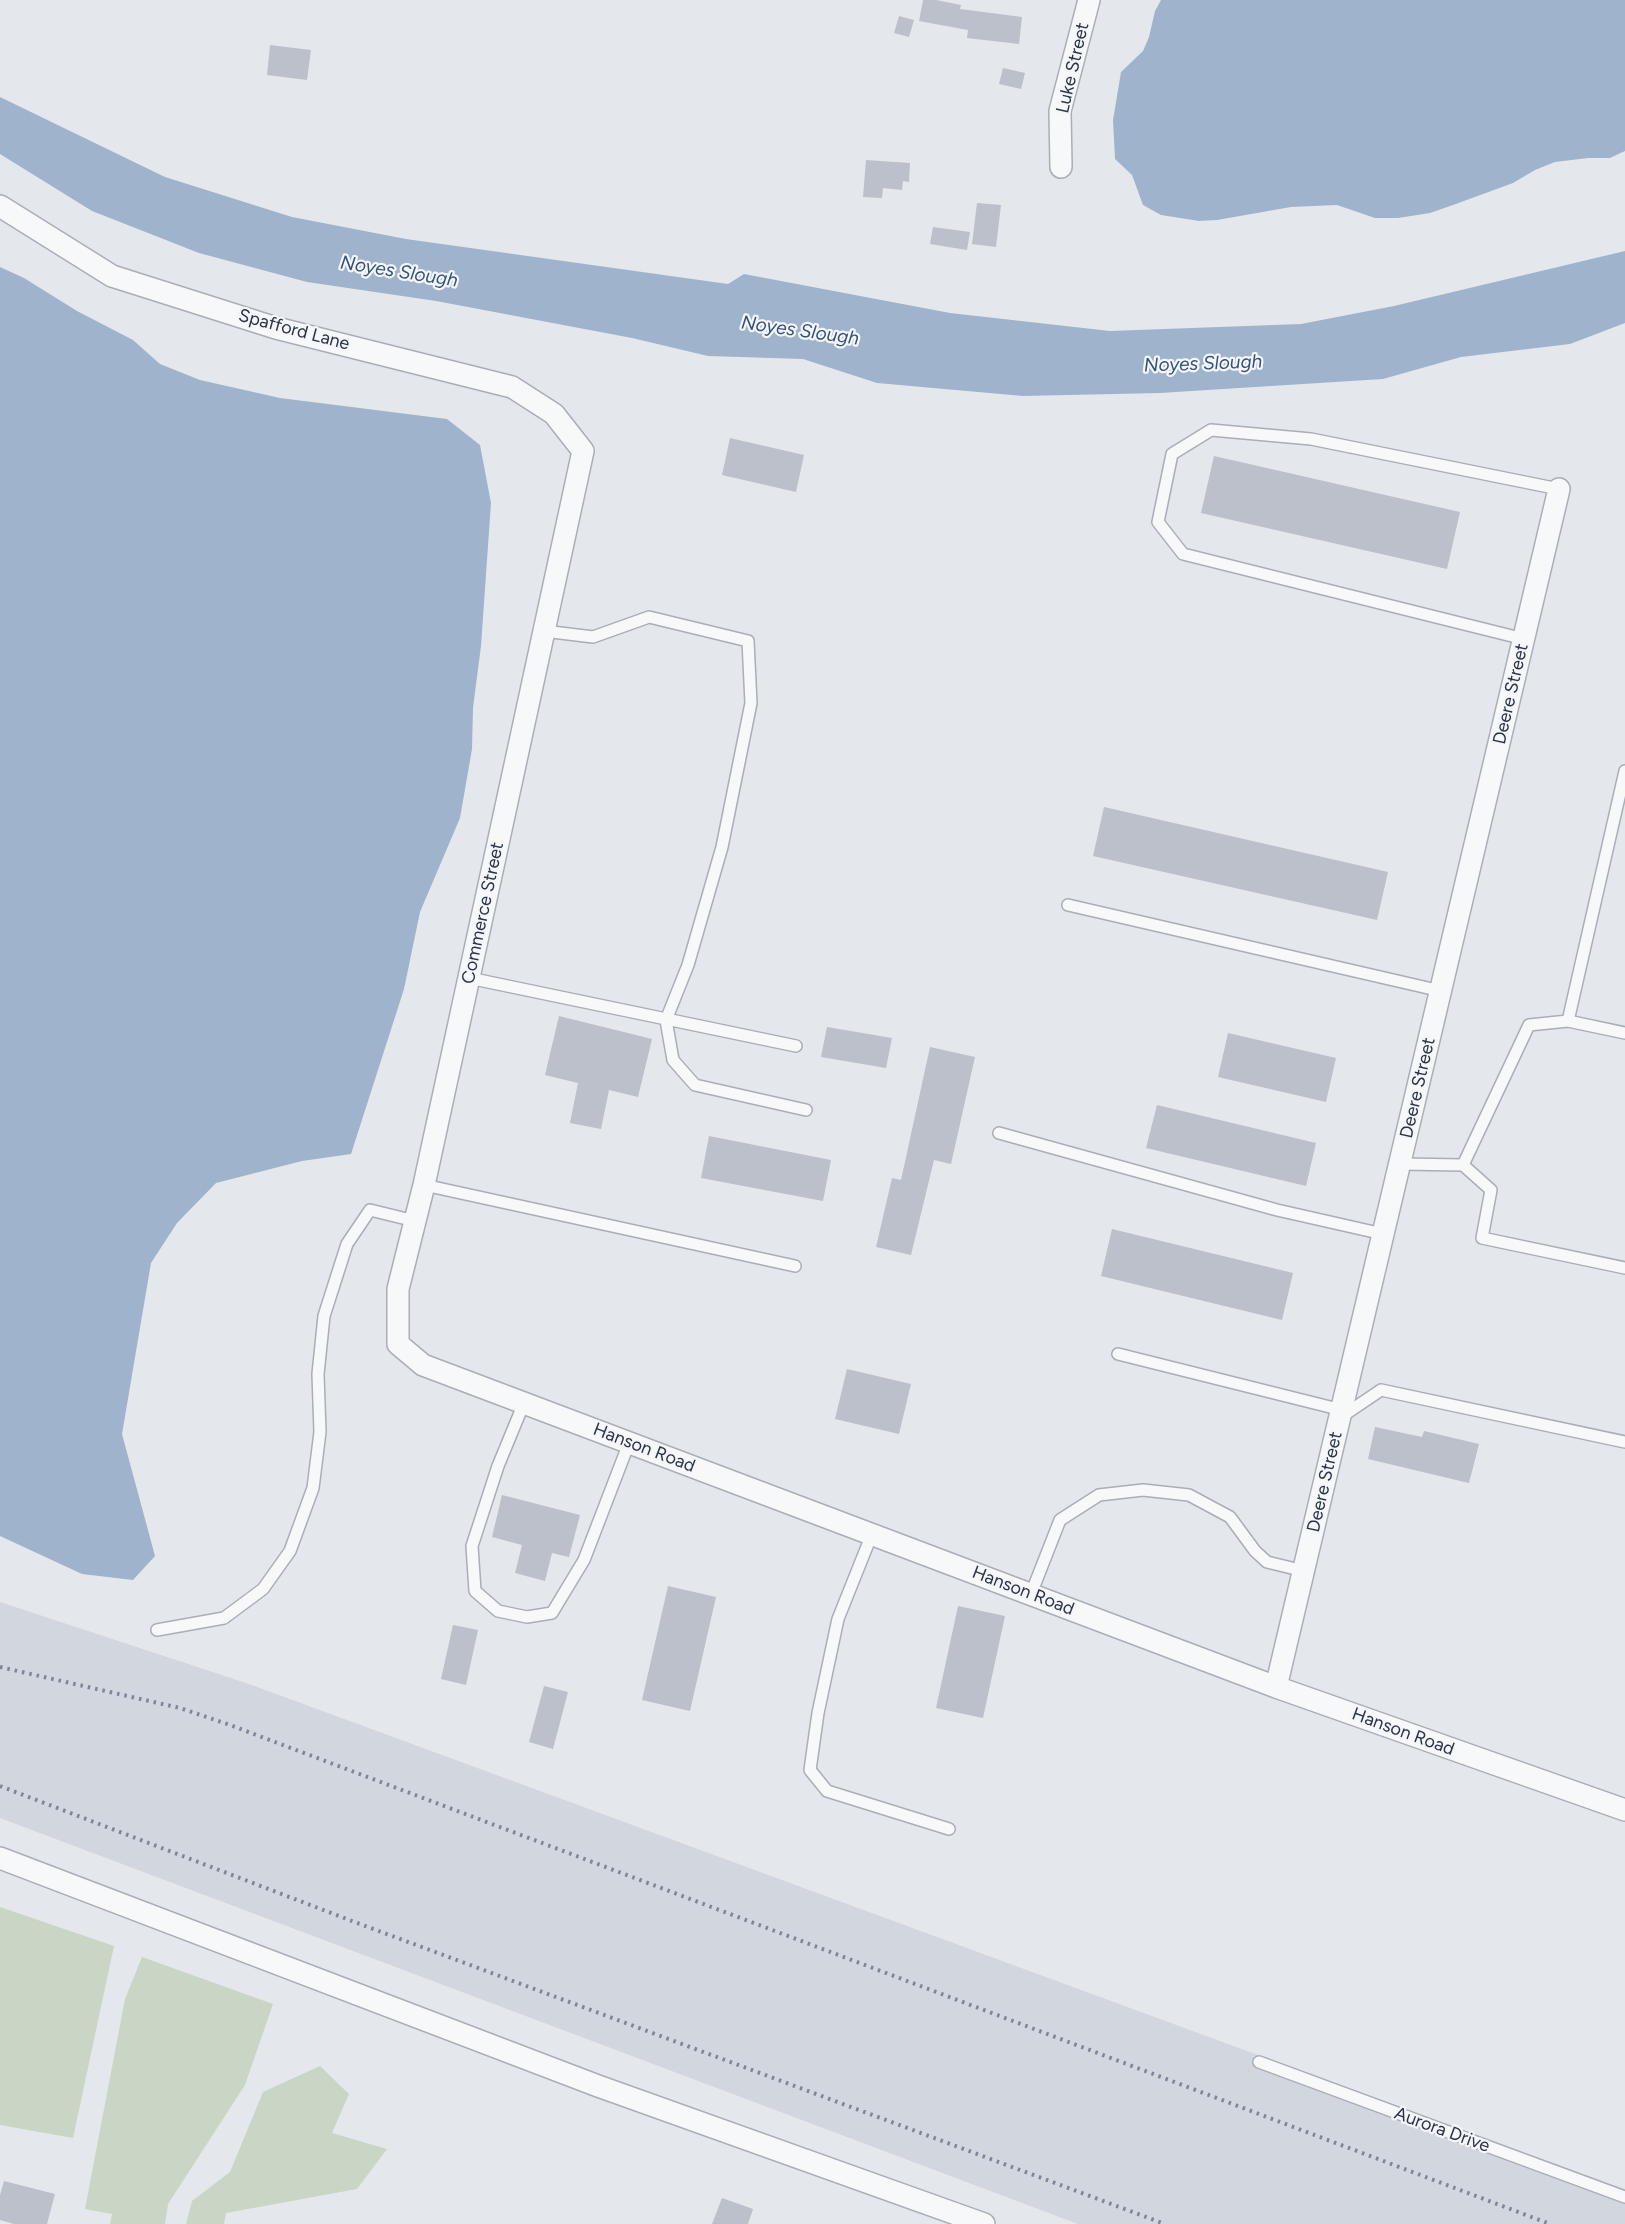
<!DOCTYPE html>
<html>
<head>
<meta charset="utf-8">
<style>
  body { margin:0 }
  canvas { display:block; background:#e4e7ec }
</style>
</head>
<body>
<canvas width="1625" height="2224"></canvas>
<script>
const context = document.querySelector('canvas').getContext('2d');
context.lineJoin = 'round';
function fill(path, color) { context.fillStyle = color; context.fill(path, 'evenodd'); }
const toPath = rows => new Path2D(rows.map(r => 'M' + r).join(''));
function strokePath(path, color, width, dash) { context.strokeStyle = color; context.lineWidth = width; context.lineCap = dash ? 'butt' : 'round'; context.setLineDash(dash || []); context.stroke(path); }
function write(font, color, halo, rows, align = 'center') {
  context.font = font + ' Figtree,sans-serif'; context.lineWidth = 4.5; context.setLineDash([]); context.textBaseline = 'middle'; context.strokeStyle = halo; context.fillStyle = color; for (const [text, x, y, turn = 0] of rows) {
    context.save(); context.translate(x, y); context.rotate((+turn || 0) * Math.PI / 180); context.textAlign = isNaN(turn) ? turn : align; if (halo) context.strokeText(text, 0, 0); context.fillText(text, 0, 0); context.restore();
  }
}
fill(toPath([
  [0,1602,249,1684,1625,2190,1625,2224,1078,2224,0,1818]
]), '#d2d6de');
fill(toPath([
  [0,1907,114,1946,73,2138,0,2125],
  [142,1957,273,2004,245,2085,168,2204,165,2224,110,2224,112,2214,85,2209,125,1999],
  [320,2066,349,2094,332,2133,387,2149,357,2189,226,2213,224,2224,186,2224,192,2201,230,2172,263,2092]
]), '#c9d6c5');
fill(toPath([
  [1161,0,1625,0,1625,151,1610,158,1588,158,1555,162,1535,170,1513,183,1453,205,1430,213,1398,218,1375,218,1337,205,1291,207,1217,220,1199,221,1161,215,1143,205,1132,175,1115,159,1113,120,1121,72,1143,51,1149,37,1155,11],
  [0,97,165,177,292,217,406,239,728,284,744,274,950,313,1110,331,1301,324,1394,306,1625,251,1625,323,1570,344,1461,357,1383,379,1160,393,1023,396,877,383,803,359,708,356,632,338,436,301,307,282,199,253,92,211,0,154],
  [0,267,24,278,77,311,133,340,160,364,200,380,280,398,447,419,480,445,491,503,481,646,473,708,472,749,460,818,420,912,404,989,351,1154,302,1161,216,1183,177,1223,151,1263,122,1434,155,1556,133,1580,82,1574,0,1536]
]), '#9fb4cc');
fill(toPath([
  [923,0,936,0,961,5,960,9,1022,17,1019,44,967,38,968,30,919,21],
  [899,16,914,20,909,37,894,33],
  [270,45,311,50,307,80,267,75],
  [1003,68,1025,73,1021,89,999,84],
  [866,160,910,163,909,182,903,181,902,190,883,188,882,198,863,197],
  [977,203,1001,205,996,247,972,244],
  [933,227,970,232,967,250,930,244],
  [730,438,804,455,796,492,722,475],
  [1214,456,1460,512,1447,569,1201,513],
  [1104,807,1388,872,1377,920,1093,856],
  [559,1016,652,1039,638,1097,609,1090,601,1129,570,1123,578,1083,545,1075],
  [827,1027,892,1038,886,1068,821,1057],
  [1228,1033,1336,1058,1326,1102,1218,1077],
  [930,1047,975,1057,951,1164,934,1160,911,1255,876,1247,892,1178,901,1180],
  [1157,1105,1316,1143,1306,1186,1146,1148],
  [709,1136,831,1160,823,1201,701,1178],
  [1112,1229,1293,1273,1282,1320,1101,1276],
  [847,1369,911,1384,899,1434,835,1419],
  [1375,1427,1422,1437,1424,1431,1479,1444,1469,1483,1368,1459],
  [502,1495,580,1515,569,1557,552,1553,545,1581,515,1573,522,1545,492,1537],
  [668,1586,716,1597,690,1711,642,1700],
  [958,1606,1005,1616,983,1718,936,1708],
  [453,1625,478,1630,466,1685,441,1679],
  [544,1686,568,1692,553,1749,529,1742],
  [4,2181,55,2194,47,2224,14,2224,0,2220,0,2195],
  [722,2198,753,2209,748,2224,712,2224]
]), '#bbc0ca');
const lane = toPath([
  [544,631,593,637,649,617,748,641,751,703,722,847,688,965,666,1020,673,1060,695,1085,806,1110],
  [1524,639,1183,554,1158,522,1172,454,1211,430,1311,439,1559,489],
  [1068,905,1441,991],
  [469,978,796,1046],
  [1568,1021,1625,771],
  [999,1133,1277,1210,1383,1234],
  [1400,1164,1463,1165,1529,1025,1568,1021,1625,1033],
  [1463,1165,1491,1190,1482,1238,1625,1268],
  [424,1185,795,1266],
  [1118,1354,1342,1410],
  [524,1403,498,1466,472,1546,475,1591,498,1611,527,1617,552,1613,584,1560,629,1443],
  [1341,1417,1381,1390,1625,1442],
  [872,1534,838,1619,818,1713,810,1770,827,1791,949,1829],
  [1031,1594,1060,1520,1099,1495,1143,1490,1189,1495,1230,1517,1255,1551,1267,1562,1304,1571],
  [157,1630,224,1618,263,1589,290,1551,313,1488,320,1432,318,1374,324,1316,347,1244,370,1210,415,1221],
  [1259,2062,1625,2197]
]);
const street = toPath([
  [1061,167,1060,111,1089,0],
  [0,206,112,276,276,328,512,387,554,414,583,451,424,1185,398,1289,398,1344,423,1365,1276,1687,1625,1810],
  [1276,1687,1559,489],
  [0,1858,598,2086,984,2224]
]);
strokePath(lane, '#a9aeb7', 14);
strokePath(street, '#a9aeb7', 24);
strokePath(lane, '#f7f8fa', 11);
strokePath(street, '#f7f8fa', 21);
strokePath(toPath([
  [0,1667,180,1708,230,1725,1550,2224],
  [0,1786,352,1921,1165,2224]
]), '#7d8696', 4, [2.5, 5]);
write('18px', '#2b3445', '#f4f6f9', [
  ["Luke Street",1073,68,-77],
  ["Spafford Lane",294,330,15],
  ["Deere Street",1511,694,-77],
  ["Commerce Street",483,913,-78],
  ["Deere Street",1418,1088,-77],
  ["Hanson Road",644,1448,21],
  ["Deere Street",1325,1482,-77],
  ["Hanson Road",1023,1591,21],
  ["Hanson Road",1403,1732,20],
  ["Aurora Drive",1442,2130,20]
]);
write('italic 19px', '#34527a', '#f4f6f9', [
  ["Noyes Slough",399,272,9],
  ["Noyes Slough",800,331,8],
  ["Noyes Slough",1203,364,-2]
]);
</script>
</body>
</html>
